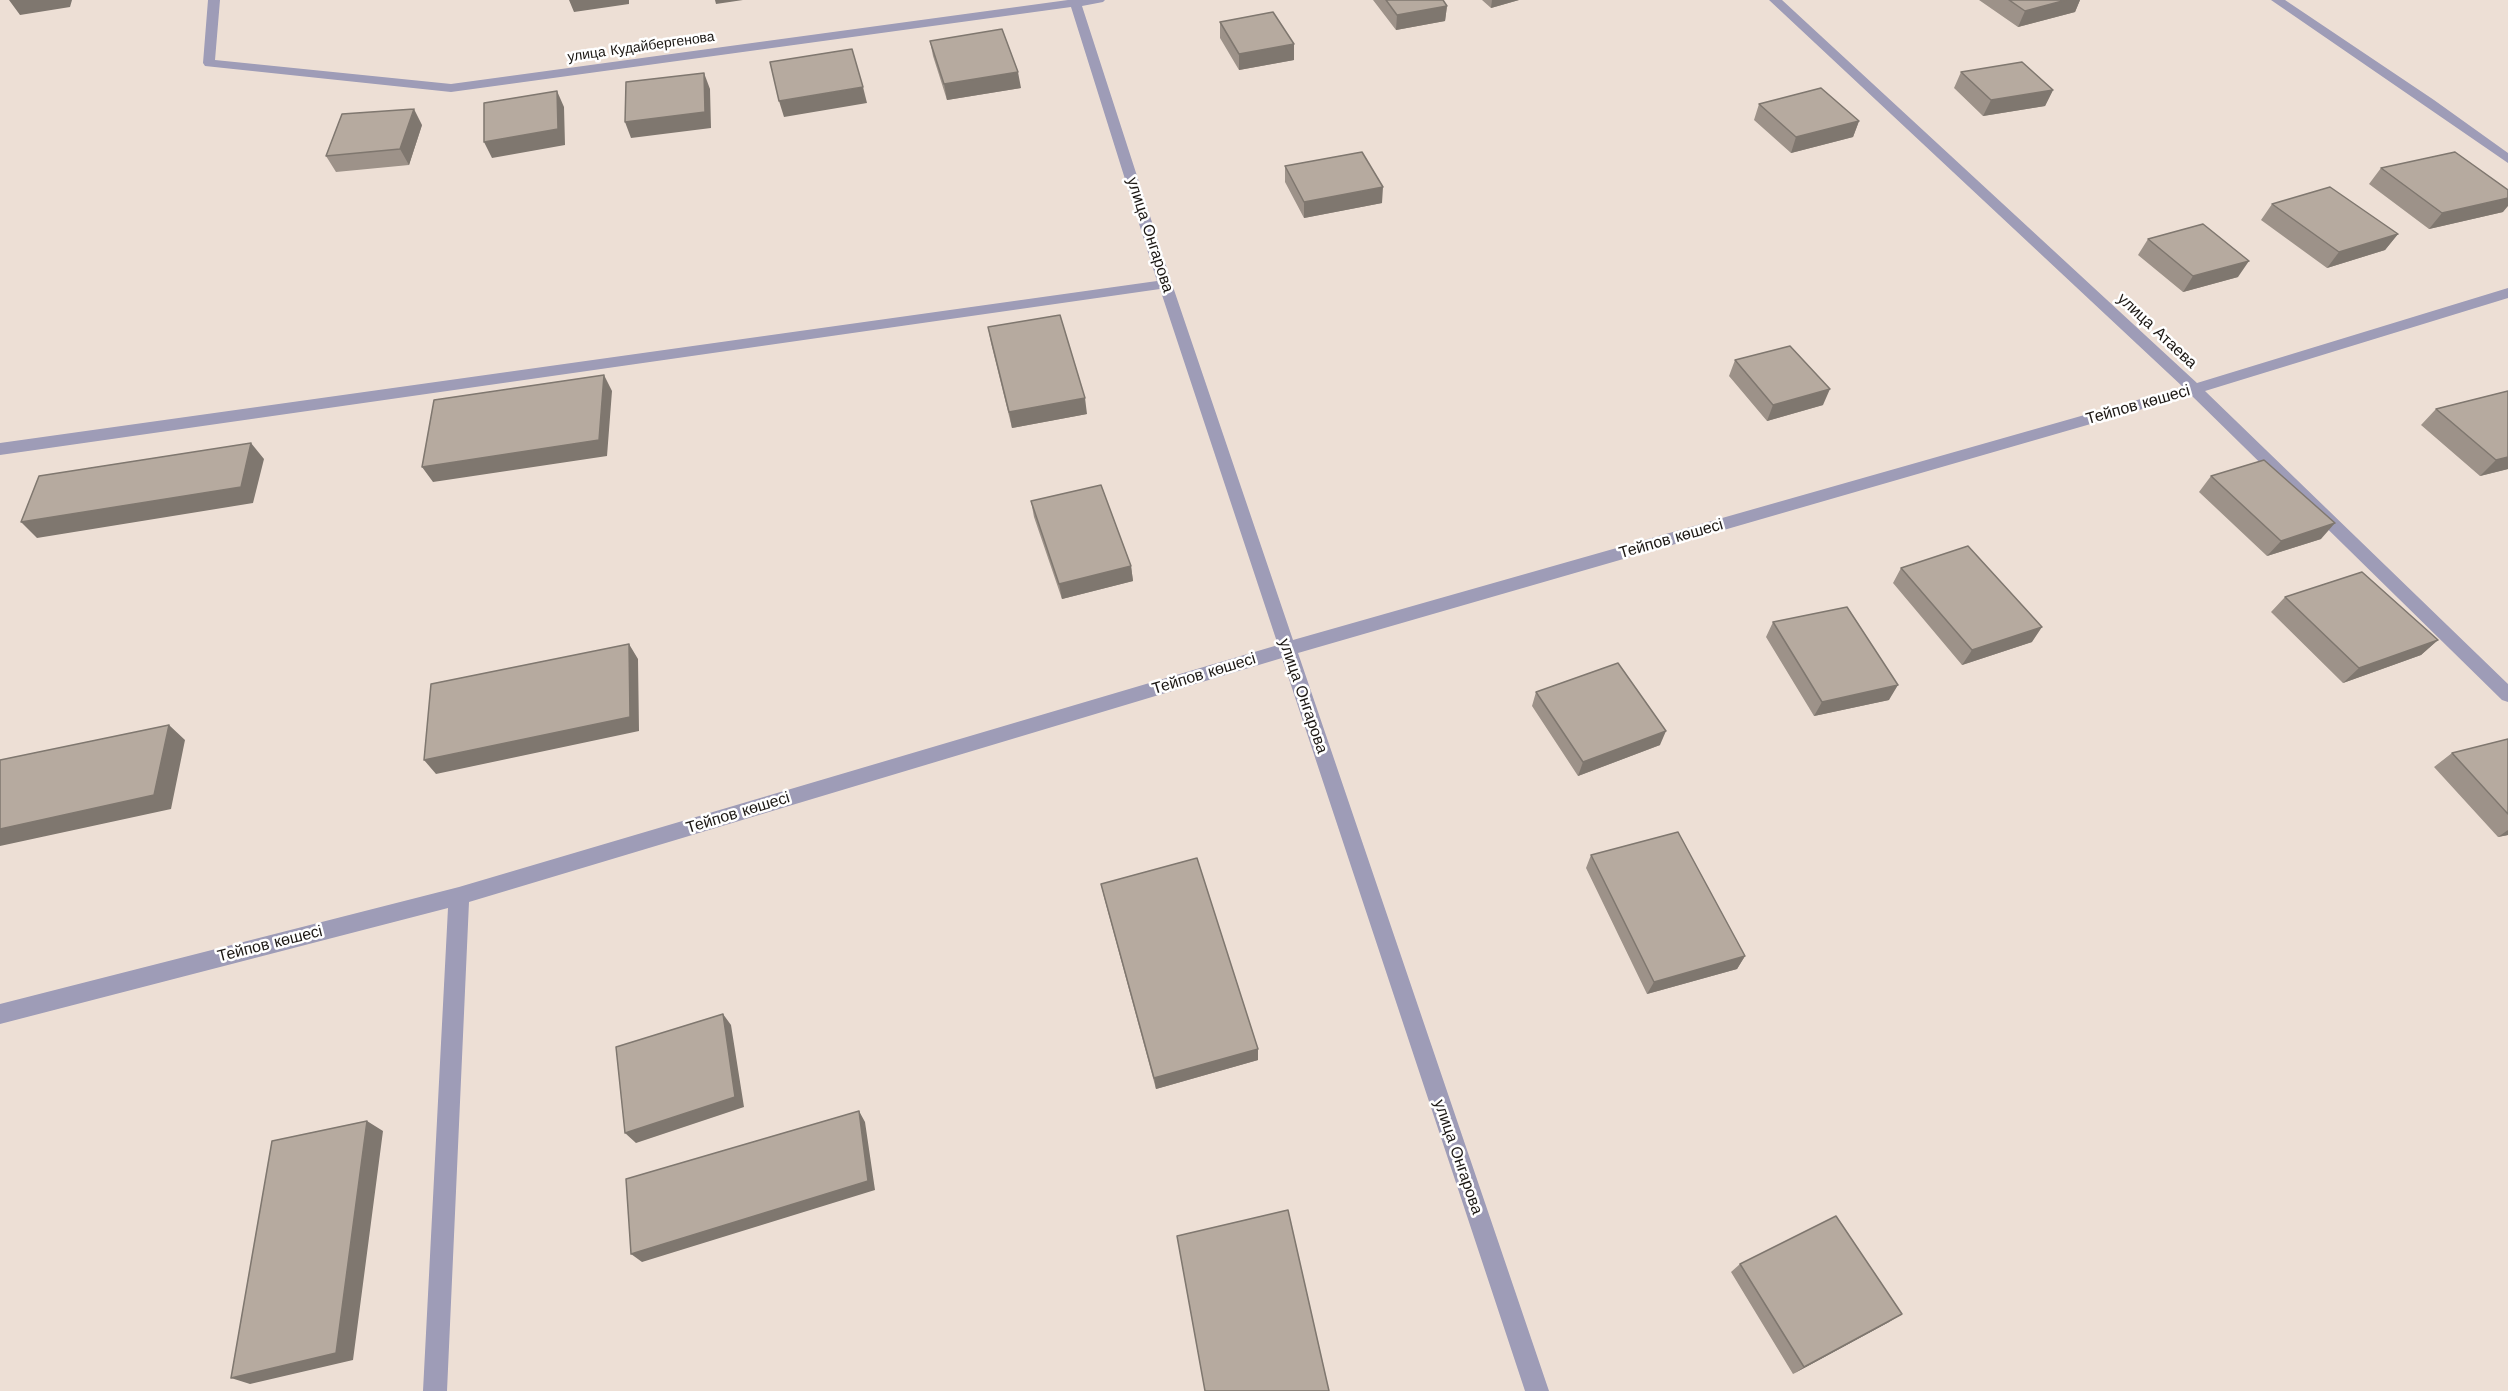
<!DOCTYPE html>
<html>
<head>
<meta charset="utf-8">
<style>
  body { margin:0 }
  canvas { display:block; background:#eddfd5 }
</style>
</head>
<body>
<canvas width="2508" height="1391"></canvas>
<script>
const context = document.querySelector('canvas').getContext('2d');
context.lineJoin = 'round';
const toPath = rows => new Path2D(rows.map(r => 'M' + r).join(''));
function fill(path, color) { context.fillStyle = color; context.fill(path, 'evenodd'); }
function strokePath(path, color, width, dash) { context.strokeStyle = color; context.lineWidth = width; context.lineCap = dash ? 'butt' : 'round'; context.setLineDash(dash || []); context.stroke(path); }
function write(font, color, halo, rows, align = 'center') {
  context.font = font + ' "Work Sans",sans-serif'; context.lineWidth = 5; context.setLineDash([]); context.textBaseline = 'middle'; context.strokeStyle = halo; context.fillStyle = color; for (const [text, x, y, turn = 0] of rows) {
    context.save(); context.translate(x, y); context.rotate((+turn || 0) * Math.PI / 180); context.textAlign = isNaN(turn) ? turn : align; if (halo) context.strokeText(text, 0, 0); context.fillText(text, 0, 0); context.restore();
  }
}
fill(toPath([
  [208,0,220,0,215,60,451,84,1068,0,1105,0,1103,2,1082,6,1172,284,1293,640,2183,387,1769,0,1782,0,2197,383,2508,288,2508,298,2205,391,2508,684,2508,702,2502,700,2191,395,1298,653,1549,1391,1525,1391,1282,658,469,902,447,1391,423,1391,448,908,0,1024,0,1004,459,887,1278,645,1160,289,0,455,0,443,1157,281,1071,7,451,92,205,66,203,63,208,0],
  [2271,0,2285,0,2434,100,2508,153,2508,163,2271,0]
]), '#9e9cb7');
fill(toPath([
  [1373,0,1443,0,1447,6,1445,21,1396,30],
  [1482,0,1519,0,1491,8],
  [1979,0,2080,0,2075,12,2018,27],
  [1220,22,1294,44,1294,60,1239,70,1220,38],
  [930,41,1021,88,947,100,933,56],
  [1961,72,2053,90,2045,106,1983,116,1954,88],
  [1759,104,1859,121,1853,137,1791,153,1754,120],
  [422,125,409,165,336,172,326,156],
  [1285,166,1382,203,1304,218,1285,182],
  [2381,168,2503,212,2429,229,2369,184],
  [2272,204,2398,234,2385,250,2327,268,2261,220],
  [2148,239,2238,277,2183,292,2138,255],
  [988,327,1087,414,1012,428,991,343],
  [1735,360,1823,405,1767,421,1729,376],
  [2508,391,2508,469,2480,476,2421,425,2436,409],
  [2211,476,2321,539,2267,556,2199,492],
  [1031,501,1131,566,1133,581,1062,599,1034,517],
  [1901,568,2032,642,1962,665,1893,583],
  [2285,597,2438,640,2421,655,2343,683,2271,612],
  [1773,622,1889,700,1814,716,1766,637],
  [1536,692,1660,745,1578,776,1532,706],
  [2508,739,2508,835,2498,837,2434,767,2452,753],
  [1591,855,1745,956,1737,969,1647,994,1586,868],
  [1101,884,1258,1060,1156,1089,1104,897],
  [1740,1264,1889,1322,1793,1374,1731,1272]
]), '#9d9289');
fill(toPath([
  [9,0,72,0,70,7,20,15],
  [569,0,629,0,629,4,574,12],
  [715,0,743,0,716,4],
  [1492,0,1519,0,1491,8],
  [2066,0,2080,0,2075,12,2018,27,2025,11],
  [1447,6,1445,21,1396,30,1397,15],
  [1294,44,1294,60,1239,70,1239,54],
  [1018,72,1021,88,947,100,944,84],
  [704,73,710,89,711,128,631,138,625,122],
  [863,87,867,103,784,117,779,101],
  [2053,90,2045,106,1983,116,1991,100],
  [557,91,564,107,565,145,492,158,484,142],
  [414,109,422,125,409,165,400,149],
  [1859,121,1853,137,1791,153,1796,137],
  [1383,187,1382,203,1304,218,1304,202],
  [2508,198,2508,206,2503,212,2429,229,2442,213],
  [2398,234,2385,250,2327,268,2339,252],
  [2249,261,2238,277,2183,292,2193,276],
  [604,375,612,391,607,456,433,482,422,467],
  [1830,389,1823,405,1767,421,1773,405],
  [1085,398,1087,414,1012,428,1009,412],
  [251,443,264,459,253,503,37,538,21,522],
  [2508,457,2508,469,2480,476,2496,460],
  [2335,523,2321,539,2267,556,2281,541],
  [1131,566,1133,581,1062,599,1059,584],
  [2042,627,2032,642,1962,665,1972,650],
  [2438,640,2421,655,2343,683,2359,668],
  [629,644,638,659,639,731,436,774,424,760],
  [1898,685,1889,700,1814,716,1822,702],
  [169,725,185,740,171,809,0,846,0,829],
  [1666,731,1660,745,1578,776,1583,762],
  [2508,830,2508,835,2498,837],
  [1745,956,1737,969,1647,994,1654,982],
  [723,1014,731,1025,744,1107,636,1143,625,1133],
  [1258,1049,1258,1060,1156,1089,1154,1078],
  [859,1111,865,1122,875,1190,642,1262,631,1254],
  [367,1121,383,1131,353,1360,250,1384,231,1378],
  [1902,1314,1889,1322,1793,1374,1804,1367]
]), '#7f776f');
const building = toPath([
  [1386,0,1443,0,1447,6,1397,15,1386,0],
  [2009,0,2066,0,2025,11,2009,0],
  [1273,12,1294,44,1239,54,1220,22,1273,12],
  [1002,29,1018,72,944,84,930,41,1002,29],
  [852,49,863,87,779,101,770,62,852,49],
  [2022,62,2053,90,1991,100,1961,72,2022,62],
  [704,73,705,112,625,122,626,82,704,73],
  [1821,88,1859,121,1796,137,1759,104,1821,88],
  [557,91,558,129,484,142,484,103,557,91],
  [414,109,400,149,326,156,342,114,414,109],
  [1362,152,1383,187,1304,202,1285,166,1362,152],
  [2455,152,2508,190,2508,198,2442,213,2381,168,2455,152],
  [2330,187,2398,234,2339,252,2272,204,2330,187],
  [2203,224,2249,261,2193,276,2148,239,2203,224],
  [1060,315,1085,398,1009,412,988,327,1060,315],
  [1790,346,1830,389,1773,405,1735,360,1790,346],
  [604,375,599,440,422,467,434,400,604,375],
  [2508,391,2508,457,2496,460,2436,409,2508,391],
  [251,443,241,487,21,522,39,476,251,443],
  [2264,460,2335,523,2281,541,2211,476,2264,460],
  [1101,485,1131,566,1059,584,1031,501,1101,485],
  [1968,546,2042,627,1972,650,1901,568,1968,546],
  [2362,572,2438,640,2359,668,2285,597,2362,572],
  [1847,607,1898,685,1822,702,1773,622,1847,607],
  [629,644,630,717,424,760,431,684,629,644],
  [1618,663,1666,731,1583,762,1536,692,1618,663],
  [169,725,154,795,0,829,0,760,169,725],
  [2508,739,2508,814,2452,753,2508,739],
  [1678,832,1745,956,1654,982,1591,855,1678,832],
  [1197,858,1258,1049,1154,1078,1101,884,1197,858],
  [723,1014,735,1097,625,1133,616,1047,723,1014],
  [859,1111,868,1181,631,1254,626,1179,859,1111],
  [367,1121,336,1353,231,1378,272,1141,367,1121],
  [1288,1210,1329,1391,1205,1391,1177,1236,1288,1210],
  [1836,1216,1902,1314,1804,1367,1740,1264,1836,1216]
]);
fill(building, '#b6aa9f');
strokePath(building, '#7f776f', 1.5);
write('14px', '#1c1814', '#fff', [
  ["улица Кудайбергенова",641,47,-8]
]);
write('16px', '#1c1814', '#fff', [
  ["улица Онгарова",1150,235,72],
  ["улица Атаева",2157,331,43],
  ["Тейпов көшесі",2138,405,-16],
  ["Тейпов көшесі",1671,539,-16],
  ["Тейпов көшесі",1204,674,-17],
  ["улица Онгарова",1303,696,71],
  ["Тейпов көшесі",738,813,-17],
  ["Тейпов көшесі",270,944,-14],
  ["улица Онгарова",1458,1157,71]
]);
</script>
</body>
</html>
